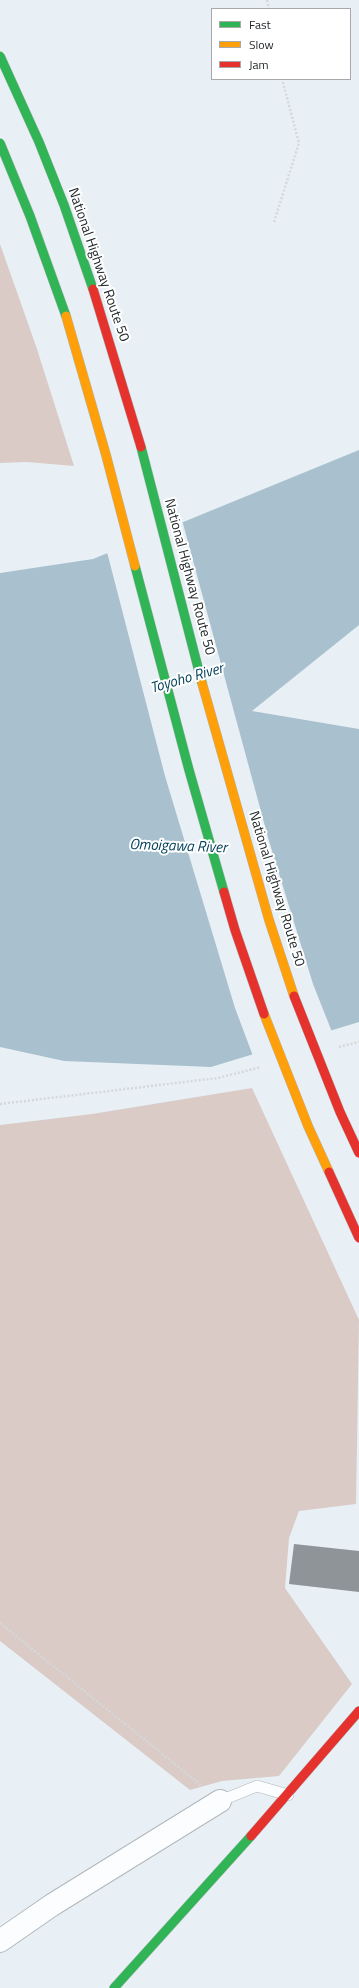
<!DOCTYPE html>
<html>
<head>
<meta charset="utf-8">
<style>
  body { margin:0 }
  #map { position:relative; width:359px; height:1988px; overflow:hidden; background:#e8f0f5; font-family:"Titillium Web",sans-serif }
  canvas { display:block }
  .legend { position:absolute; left:211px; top:8px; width:140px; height:72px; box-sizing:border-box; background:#fff; border:1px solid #a7a9aa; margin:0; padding:5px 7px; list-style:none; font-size:12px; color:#22282b }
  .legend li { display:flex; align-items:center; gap:8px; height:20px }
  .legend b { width:20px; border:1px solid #a7a9aa }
</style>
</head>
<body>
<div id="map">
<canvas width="359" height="1988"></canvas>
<ul class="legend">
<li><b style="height:5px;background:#30b455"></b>Fast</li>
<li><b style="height:5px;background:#ff9f0a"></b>Slow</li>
<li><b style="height:5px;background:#e5322d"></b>Jam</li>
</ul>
</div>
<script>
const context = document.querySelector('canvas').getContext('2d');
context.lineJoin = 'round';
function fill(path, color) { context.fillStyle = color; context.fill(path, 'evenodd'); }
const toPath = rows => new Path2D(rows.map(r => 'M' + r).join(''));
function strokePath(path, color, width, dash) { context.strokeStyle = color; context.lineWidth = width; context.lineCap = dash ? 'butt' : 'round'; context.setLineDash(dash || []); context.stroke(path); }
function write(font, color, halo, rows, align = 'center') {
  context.font = font + ' "Titillium Web",sans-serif'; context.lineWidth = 4; context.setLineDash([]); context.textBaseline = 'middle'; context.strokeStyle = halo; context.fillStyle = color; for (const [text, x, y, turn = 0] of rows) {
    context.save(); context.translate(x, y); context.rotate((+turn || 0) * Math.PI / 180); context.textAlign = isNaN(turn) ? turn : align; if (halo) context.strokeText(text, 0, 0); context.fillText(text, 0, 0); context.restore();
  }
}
fill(toPath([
  [0,244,37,349,74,466,27,462,0,463],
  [252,1088,359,1320,356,1504,299,1511,289,1538,285,1588,352,1684,279,1776,222,1781,190,1790,0,1641,0,1125,92,1114]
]), '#dacbc7');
fill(toPath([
  [359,450,359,625,252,711,359,729,359,1022,211,1067,64,1061,0,1047,0,573,93,559]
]), '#a9c1ce');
fill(toPath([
  [182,520,269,841,313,984,332,1032,253,1056,235,1008,165,776,107,552]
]), '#e8f0f5');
fill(toPath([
  [294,1544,359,1551,359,1592,289,1584]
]), '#8e9498');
const lane = toPath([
  [220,1801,257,1786,288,1795]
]);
const street = toPath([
  [0,1941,52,1905,220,1801]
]);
const fast = toPath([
  [114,1988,251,1836]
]);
const jam = toPath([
  [251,1836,359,1711]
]);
strokePath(lane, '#b1b8bc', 12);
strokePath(street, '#b1b8bc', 24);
strokePath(fast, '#b1b8bc', 10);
strokePath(jam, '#b1b8bc', 10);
strokePath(toPath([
  [267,0,269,9],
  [274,222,299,143,282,79],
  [339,1047,359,1042],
  [0,1104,218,1078,261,1067],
  [0,1623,202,1786]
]), '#d5d7d9', 2.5, [2, 2]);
strokePath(lane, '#fcfdfe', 11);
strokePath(street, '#fcfdfe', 22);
strokePath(fast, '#30b455', 9);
strokePath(jam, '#e5322d', 9);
const fastBridge = toPath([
  [0,56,39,142,64,205,93,289],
  [0,143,30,216,66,316],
  [141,447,202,683],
  [135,566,189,770,224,892]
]);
const slowBridge = toPath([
  [66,316,106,455,135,566],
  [202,683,269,920,294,996],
  [264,1014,308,1126,329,1172]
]);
const jamBridge = toPath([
  [93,289,141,447],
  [224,892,235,930,264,1014],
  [294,996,340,1112,359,1153],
  [329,1172,359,1238]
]);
strokePath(fastBridge, '#b1b8bc', 10, []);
strokePath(slowBridge, '#b1b8bc', 10, []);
strokePath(jamBridge, '#b1b8bc', 10, []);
strokePath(fastBridge, '#30b455', 9);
strokePath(slowBridge, '#ff9f0a', 9);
strokePath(jamBridge, '#e5322d', 9);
write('14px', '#22282b', '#fff', [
  ["National Highway Route 50",98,265,71],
  ["National Highway Route 50",189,577,75],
  ["National Highway Route 50",276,889,73]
]);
write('italic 15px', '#03425c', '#fff', [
  ["Toyoho River",187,679,-16],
  ["Omoigawa River",178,847,2]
]);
</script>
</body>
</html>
